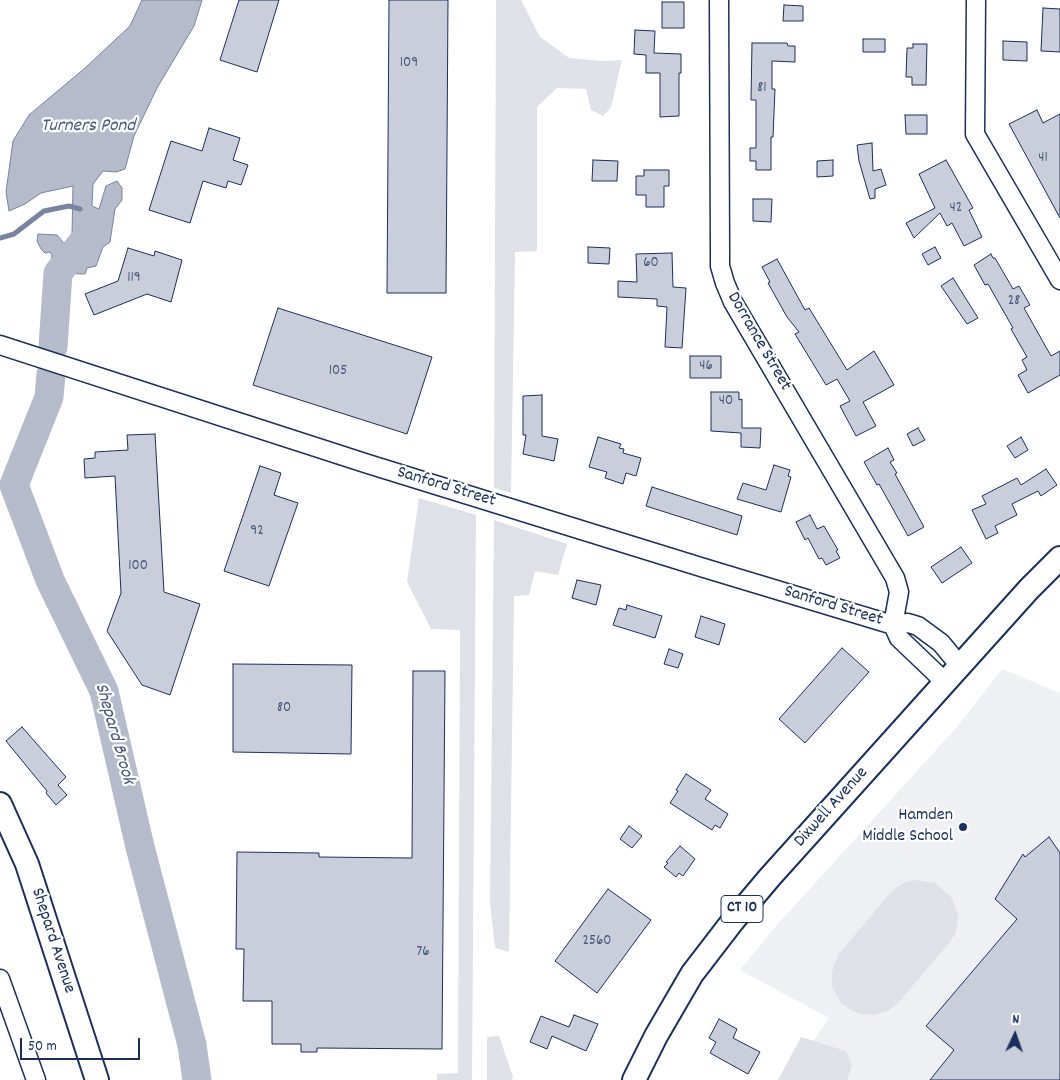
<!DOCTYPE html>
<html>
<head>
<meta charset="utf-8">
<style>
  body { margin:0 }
  #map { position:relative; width:1060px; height:1080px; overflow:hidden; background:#fff; font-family:Dekko,sans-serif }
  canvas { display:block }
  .north { position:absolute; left:990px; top:1010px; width:50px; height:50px; -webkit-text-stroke:4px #fff; paint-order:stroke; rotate:3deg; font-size:14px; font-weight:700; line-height:20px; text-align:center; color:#1b2f5e }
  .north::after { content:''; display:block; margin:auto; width:18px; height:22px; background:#1b2f5e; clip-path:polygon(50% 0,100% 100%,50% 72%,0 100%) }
  .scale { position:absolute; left:20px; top:1038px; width:120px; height:22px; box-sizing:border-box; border:2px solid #1b2f5e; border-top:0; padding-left:6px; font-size:15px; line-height:18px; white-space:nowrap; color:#1b2f5e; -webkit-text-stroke:4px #fff; paint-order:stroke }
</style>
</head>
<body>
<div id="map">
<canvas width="1060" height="1080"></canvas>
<div class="north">N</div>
<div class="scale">50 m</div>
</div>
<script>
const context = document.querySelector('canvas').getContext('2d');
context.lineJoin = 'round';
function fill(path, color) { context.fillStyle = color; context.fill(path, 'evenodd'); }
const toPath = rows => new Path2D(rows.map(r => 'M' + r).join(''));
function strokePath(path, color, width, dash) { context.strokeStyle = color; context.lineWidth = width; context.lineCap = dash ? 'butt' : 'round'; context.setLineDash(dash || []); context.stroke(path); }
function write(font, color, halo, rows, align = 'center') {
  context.font = font + ' Dekko,sans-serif'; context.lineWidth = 4.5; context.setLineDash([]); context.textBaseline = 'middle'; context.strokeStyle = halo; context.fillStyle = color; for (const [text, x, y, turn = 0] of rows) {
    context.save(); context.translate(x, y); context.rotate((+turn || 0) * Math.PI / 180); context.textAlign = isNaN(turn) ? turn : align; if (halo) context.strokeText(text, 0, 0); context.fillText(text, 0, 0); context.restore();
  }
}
fill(toPath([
  [1002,669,1060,693,1060,1080,787,1080,829,1018,740,970,776,926,956,728]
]), '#eff0f4');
fill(toPath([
  [496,0,521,0,540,37,569,58,602,61,622,60,611,107,603,116,591,110,586,89,557,88,537,107,537,251,515,252,511,493,494,488],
  [419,498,476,515,472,1080,437,1080,437,1074,458,1073,460,630,431,629,407,582],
  [494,520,567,544,558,575,535,571,529,595,514,596,509,952,495,948,490,903],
  [915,880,935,883,952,898,958,916,956,932,950,942,898,1003,888,1011,875,1015,860,1014,851,1010,841,1003,832,987,832,972,838,955,892,891,905,882],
  [499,1036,513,1077,512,1080,487,1080,487,1037],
  [801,1037,846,1051,852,1066,847,1080,778,1080]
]), '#dee1e7');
const water = toPath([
  [142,0,202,0,194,26,157,88,134,136,125,169,116,172,103,171,93,184,92,206,99,209,106,186,117,181,122,188,122,200,115,209,110,242,103,247,96,266,87,268,85,274,49,273,52,255,50,252,45,253,41,249,37,241,38,234,57,235,63,242,64,248,68,245,72,235,73,186,41,193,25,204,9,211,6,192,13,141,29,115,85,68,130,26,142,0]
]);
fill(water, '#b5bbca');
strokePath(water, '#77839f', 1);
strokePath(toPath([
  [0,238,14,234,44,211,69,206,80,209]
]), '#77839f', 5);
strokePath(toPath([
  [53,347,58,273,82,243],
  [51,374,49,397,14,485,50,580,104,691,140,847,192,1045,197,1080]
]), '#b5bbca', 29);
const building = toPath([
  [239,0,279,0,257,72,220,60,239,0],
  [389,0,448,0,446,293,387,293,389,0],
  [662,2,684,2,684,28,662,28,662,2],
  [784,5,803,6,803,21,783,21,784,5],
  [1043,8,1060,9,1060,52,1041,51,1043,8],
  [635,30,655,31,654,53,681,54,681,73,679,73,679,116,660,117,660,73,646,73,646,55,634,54,635,30],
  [863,39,885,39,885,52,863,52,863,39],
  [1003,41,1027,42,1027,61,1003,60,1003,41],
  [752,43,787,43,788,46,795,46,795,62,772,61,772,89,775,89,773,137,771,137,771,170,756,170,756,161,750,161,750,148,756,148,756,100,751,100,752,43],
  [913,44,927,44,926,85,912,85,912,77,906,77,907,48,913,48,913,44],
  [1037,110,1043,123,1060,114,1060,218,1009,124,1037,110],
  [905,115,927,115,927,134,906,134,905,115],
  [209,128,240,138,233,160,248,165,241,185,228,181,226,188,203,181,190,223,149,210,171,141,202,151,209,128],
  [872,143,873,171,881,169,886,185,875,189,875,198,870,199,859,161,857,145,872,143],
  [593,160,618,161,617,181,592,181,593,160],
  [833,160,833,176,817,177,817,161,833,160],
  [946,160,973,208,969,210,982,237,964,246,952,223,947,226,940,213,914,238,906,223,935,208,919,174,946,160],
  [644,170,669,170,669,186,664,186,664,207,646,207,646,195,636,195,636,176,644,176,644,170],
  [753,199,772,199,771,222,753,221,753,199],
  [588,247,610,248,609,264,588,263,588,247],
  [935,247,941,258,928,265,922,254,935,247],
  [128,248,154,256,155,251,182,260,171,302,147,294,94,315,85,294,118,281,128,248],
  [672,253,673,287,686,288,682,348,665,347,667,307,657,306,657,299,618,297,618,281,637,282,636,254,672,253],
  [991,254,993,258,995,258,1013,289,1019,286,1030,305,1024,308,1051,356,1060,351,1060,375,1028,393,1018,375,1027,370,1022,360,1027,357,1011,329,1013,328,988,284,985,285,974,265,991,254],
  [777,259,805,310,809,308,847,370,874,351,894,385,863,402,876,426,856,436,840,406,850,401,837,379,826,385,795,334,799,332,787,317,768,283,770,282,762,267,777,259],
  [953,278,978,318,967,324,941,286,953,278],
  [278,308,432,357,407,434,253,385,278,308],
  [690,356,721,356,721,378,690,378,690,356],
  [711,392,739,392,739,400,742,399,742,428,761,428,760,448,741,447,741,433,711,431,711,392],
  [542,395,542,436,558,439,554,461,523,454,526,435,523,435,523,396,542,395],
  [918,428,925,440,913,446,907,434,918,428],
  [155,434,164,592,200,604,170,695,142,685,107,631,121,593,115,476,85,478,84,459,95,458,95,452,128,450,127,435,155,434],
  [598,437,621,444,619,448,624,449,623,453,641,458,636,476,626,473,623,484,605,478,607,472,589,467,598,437],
  [1021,437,1028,450,1015,458,1007,446,1021,437],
  [888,448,894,460,890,462,897,473,895,474,924,527,908,536,879,484,877,485,864,462,888,448],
  [774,465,790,470,788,476,791,477,781,512,737,499,743,483,766,490,774,465],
  [260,466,281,473,274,495,298,503,269,586,224,571,260,466],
  [1046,469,1057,485,1041,496,1038,491,1012,504,1017,515,995,526,998,533,986,539,972,510,986,504,982,496,1017,478,1021,485,1046,469],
  [652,487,742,516,737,535,646,506,652,487],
  [810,515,817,529,824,526,838,550,836,551,840,558,826,565,822,558,819,559,808,538,805,540,796,522,810,515],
  [961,547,972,563,942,583,931,567,961,547],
  [577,580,601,585,596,605,572,598,577,580],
  [627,605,662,616,655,638,613,625,619,608,626,610,627,605],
  [701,616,725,624,719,645,695,637,701,616],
  [842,648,869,672,805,743,779,719,842,648],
  [669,649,683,654,678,668,664,664,669,649],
  [233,664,352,665,351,754,233,752,233,664],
  [413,671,445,671,442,1049,317,1048,317,1052,301,1052,301,1044,272,1044,272,1001,243,1001,244,949,236,949,237,852,319,853,319,857,412,858,413,671],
  [22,727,66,777,58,785,67,795,56,805,46,793,47,791,6,741,22,727],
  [686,774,711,790,705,799,728,814,720,828,715,825,712,830,670,803,678,791,676,790,686,774],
  [629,826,642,836,632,848,620,839,629,826],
  [1049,837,1060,853,1060,1080,930,1080,954,1050,926,1026,1017,919,995,899,1023,854,1025,857,1049,837],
  [680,846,695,859,683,876,679,873,676,877,664,867,668,863,666,862,680,846],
  [608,889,651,920,597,993,555,961,608,889],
  [574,1015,598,1024,586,1051,552,1036,547,1049,530,1042,541,1016,569,1027,574,1015],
  [719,1019,737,1029,733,1038,760,1052,748,1074,710,1053,716,1042,709,1038,719,1019]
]);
fill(building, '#caceda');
strokePath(building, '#1b2f5e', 1);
const minor = toPath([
  [719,0,720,250,720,266,725,283,733,302,895,578,899,592,893,625],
  [976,0,975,134,1060,280],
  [0,345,368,464,704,568,893,625,908,623,918,626,941,643,960,666],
  [893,625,899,638,945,682],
  [0,979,36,1080]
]);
const major = toPath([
  [0,804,27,864,97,1080],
  [634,1080,656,1036,692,974,732,922,770,877,1029,589,1060,558]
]);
strokePath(minor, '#1b2f5e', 21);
strokePath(major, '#1b2f5e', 26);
strokePath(minor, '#fff', 18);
strokePath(major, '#fff', 22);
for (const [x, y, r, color] of [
  [963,827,5,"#1b2f5e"]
]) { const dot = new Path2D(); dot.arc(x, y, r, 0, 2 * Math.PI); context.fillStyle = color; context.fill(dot); strokePath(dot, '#fff', 2); }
write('15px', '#47577d', null, [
  ["109",409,64],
  ["81",762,89],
  ["41",1043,159],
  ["42",956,209],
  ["60",651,264],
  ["119",134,279],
  ["28",1014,302],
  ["46",706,367],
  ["105",338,372],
  ["40",726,402],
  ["92",257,532],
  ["100",138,567],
  ["80",284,709],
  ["2560",597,942],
  ["76",423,953]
]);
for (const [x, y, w] of [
  [742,909,42]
]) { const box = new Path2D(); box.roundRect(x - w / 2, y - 13.5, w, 27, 4); context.fillStyle = '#fff'; context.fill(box); strokePath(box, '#1b2f5e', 1); }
write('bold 16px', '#1b2f5e', null, [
  ["CT 10",742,909]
]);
write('18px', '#1b2f5e', '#fff', [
  ["Dorrance Street",758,342,60],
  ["Sanford Street",446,488,17],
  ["Sanford Street",833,607,17],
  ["Dixwell Avenue",832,808,-48],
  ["Shepard Avenue",52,941,72]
]);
write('18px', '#1b2f5e', '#fff', [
  ["Hamden",953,817],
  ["Middle School",953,838]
], 'right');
write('italic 19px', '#49597e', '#fff', [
  ["Turners Pond",88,127],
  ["Shepard Brook",113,734,74]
]);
</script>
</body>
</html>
